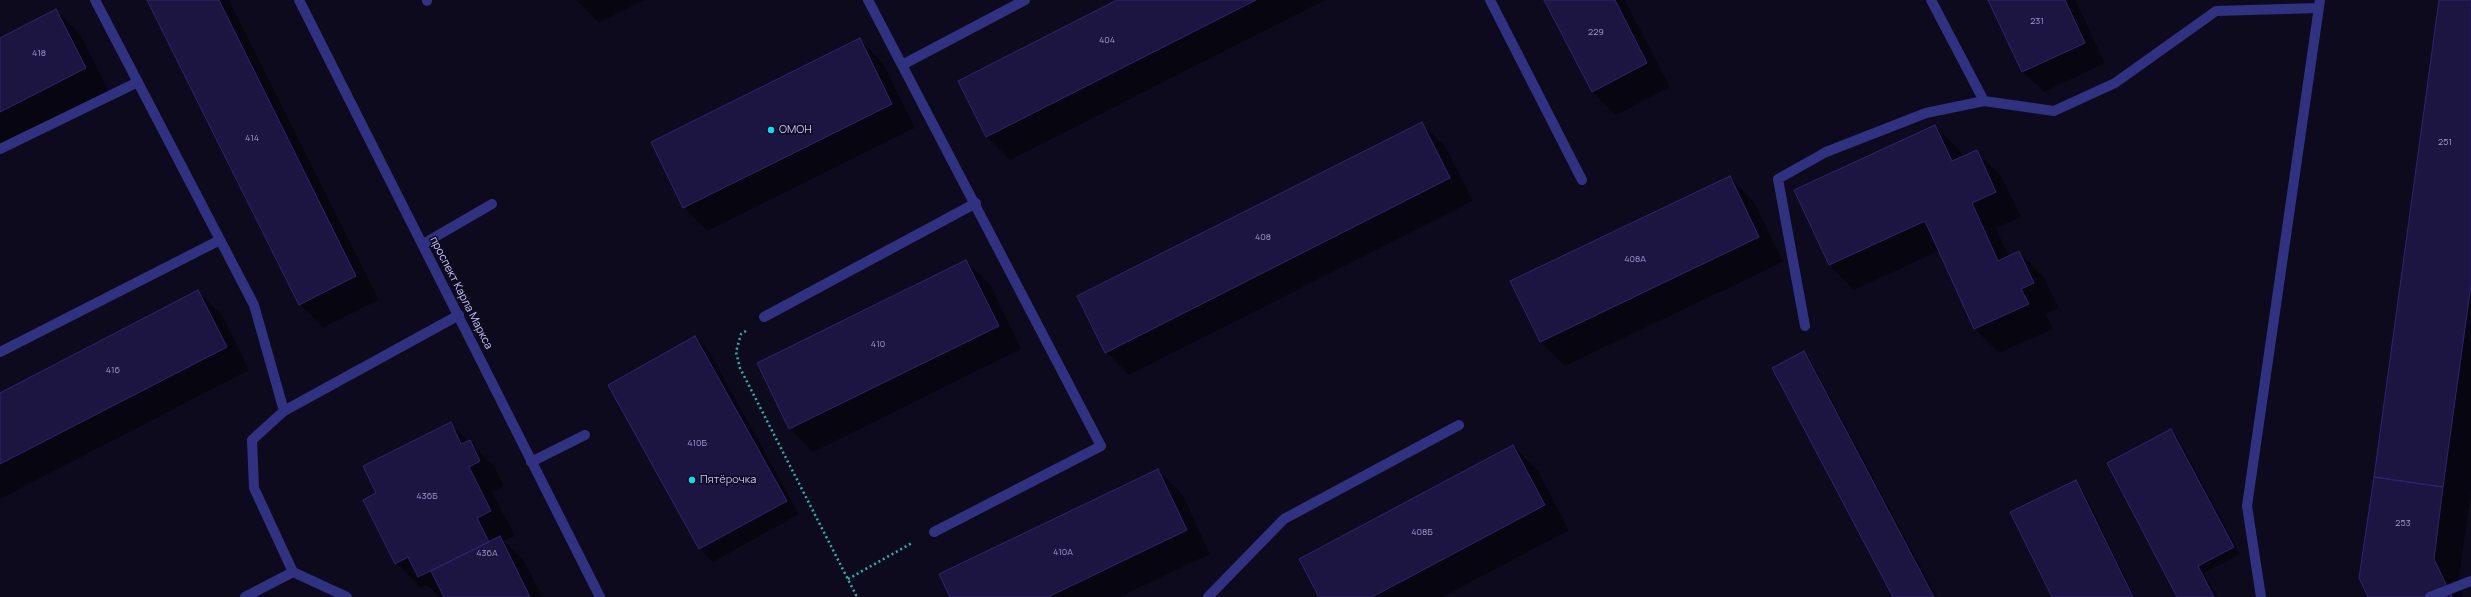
<!DOCTYPE html>
<html>
<head>
<meta charset="utf-8">
<style>
  body { margin:0 }
  canvas { display:block; background:#0d0a1e }
</style>
</head>
<body>
<canvas width="2471" height="597"></canvas>
<script>
const context = document.querySelector('canvas').getContext('2d');
context.lineJoin = 'round';
function fill(path, color) { context.fillStyle = color; context.fill(path, 'evenodd'); }
const toPath = rows => new Path2D(rows.map(r => 'M' + r).join(''));
function strokePath(path, color, width, dash) { context.strokeStyle = color; context.lineWidth = width; context.lineCap = dash ? 'butt' : 'round'; context.setLineDash(dash || []); context.stroke(path); }
function write(font, color, halo, rows, align = 'center') {
  context.font = font + ' Manrope,sans-serif'; context.lineWidth = 3; context.setLineDash([]); context.textBaseline = 'middle'; context.strokeStyle = halo; context.fillStyle = color; for (const [text, x, y, turn = 0] of rows) {
    context.save(); context.translate(x, y); context.rotate((+turn || 0) * Math.PI / 180); context.textAlign = isNaN(turn) ? turn : align; if (halo) context.strokeText(text, 0, 0); context.fillText(text, 0, 0); context.restore();
  }
}
fill(toPath([
  [148,0,229,0,379,300,323,328,300,304],
  [576,0,645,0,599,23],
  [1119,0,1325,0,1010,160,987,137],
  [1545,0,1625,0,1670,87,1616,115,1592,92],
  [1989,0,2075,0,2105,63,2044,92,2023,72],
  [2440,0,2471,0,2471,492,2458,584,2464,597,2369,597],
  [56,10,79,33,109,91,0,148,0,39],
  [860,39,883,63,915,128,707,231,684,207],
  [1421,123,1445,146,1473,201,1129,375,1106,352],
  [1435,149,1437,149,1453,182,1451,183],
  [1935,126,1960,151,1963,157,1976,151,2001,176,2021,217,1996,228,2009,257,2019,252,2044,277,2058,308,2046,314,2053,329,1999,353,1974,328,1939,251,1854,290,1829,265],
  [1730,177,1754,202,1783,262,1565,366,1540,342,1512,281],
  [966,261,990,284,1021,349,813,452,790,428],
  [198,292,222,315,249,370,0,499,0,394],
  [695,337,708,350,799,514,713,562,700,549,609,386],
  [1803,352,1810,359,1937,597,1894,597],
  [450,423,494,466,504,486,492,492,515,536,504,541,525,562,542,597,439,597,427,585,421,588,396,563,378,493],
  [2171,430,2178,437,2240,554,2204,573,2217,597,2179,597],
  [1513,446,1538,471,1569,530,1443,597,1320,597],
  [1158,470,1182,494,1210,554,1120,597,951,597],
  [2076,481,2082,488,2135,597,2053,597]
]), '#0007');
const building = toPath([
  [147,0,219,0,356,276,299,305,147,0],
  [1117,0,1256,0,986,137,958,81,1117,0],
  [1544,0,1615,0,1647,63,1592,92,1544,0],
  [1988,0,2065,0,2085,43,2022,72,1988,0],
  [2439,0,2471,0,2471,285,2443,487,2374,477,2439,0],
  [56,9,86,68,0,112,0,38,56,9],
  [860,38,892,104,683,208,651,142,860,38],
  [1422,122,1450,178,1105,353,1077,296,1422,122],
  [1935,125,1952,161,1977,150,1996,192,1972,203,1998,261,2019,251,2034,283,2021,289,2029,304,1974,329,1925,221,1829,265,1794,190,1935,125],
  [1730,176,1759,237,1540,342,1510,281,1730,176],
  [966,260,999,326,789,429,757,363,966,260],
  [198,290,227,347,0,464,0,393,198,290],
  [695,336,787,501,699,549,608,385,695,336],
  [1804,351,1934,597,1893,597,1772,368,1804,351],
  [451,422,461,444,470,440,480,461,469,467,491,511,477,518,489,542,418,577,408,557,395,564,363,500,376,493,363,466,451,422],
  [2171,429,2234,547,2198,566,2214,597,2177,597,2107,463,2171,429],
  [1513,445,1545,505,1372,597,1319,597,1299,559,1513,445],
  [1158,469,1187,530,1048,597,950,597,939,574,1158,469],
  [2374,477,2443,487,2434,559,2452,597,2368,597,2359,578,2374,477],
  [2076,480,2133,597,2052,597,2010,512,2076,480],
  [500,536,530,597,444,597,431,571,500,536]
]);
fill(building, '#1c1541');
strokePath(building, '#30246f', 1);
strokePath(toPath([
  [746,331,741,334,736,352,740,368,857,597],
  [848,579,912,543]
]), '#22b8a9', 2.5, [2, 3]);
strokePath(toPath([
  [95,0,254,305,284,411],
  [299,0,600,597],
  [427,0,427,1],
  [868,0,1101,446,934,532],
  [1490,0,1582,180],
  [1931,0,1984,101],
  [902,65,1025,0],
  [0,149,138,82],
  [423,244,492,204],
  [764,317,976,203],
  [1805,326,1778,179,1826,152,1926,113,1984,101,2054,111,2115,83,2216,11,2319,8],
  [0,352,220,240],
  [531,462,585,435],
  [245,597,293,572],
  [347,597,293,572,254,488,252,440,284,411,459,315],
  [1208,597,1284,519,1459,425],
  [2261,597,2247,506,2320,0],
  [2430,597,2471,581]
]), '#313182', 10);
for (const [x, y, r, color] of [
  [771,130,4,"#00e4f2"],
  [692,480,4,"#00e4f2"]
]) { const dot = new Path2D(); dot.arc(x, y, r, 0, 2 * Math.PI); context.fillStyle = color; context.fill(dot); strokePath(dot, '#0d0a1e', 1.5); }
write('9px', '#a09ad0', null, [
  ["231",2037,21],
  ["229",1596,32],
  ["404",1107,40],
  ["418",39,53],
  ["414",252,138],
  ["251",2445,142],
  ["408",1263,237],
  ["408А",1635,259],
  ["410",878,344],
  ["416",113,370],
  ["410Б",697,443],
  ["436Б",427,496],
  ["253",2403,523],
  ["408Б",1422,532],
  ["410А",1063,552],
  ["436А",487,553]
]);
write('11px', '#ccc7ff', '#0d0a1e', [
  ["ОМОН",779,130],
  ["Пятёрочка",700,480]
], 'left');
write('11px', '#ccc7ff', '#0d0a1e', [
  ["проспект Карла Маркса",461,293,63]
]);
</script>
</body>
</html>
